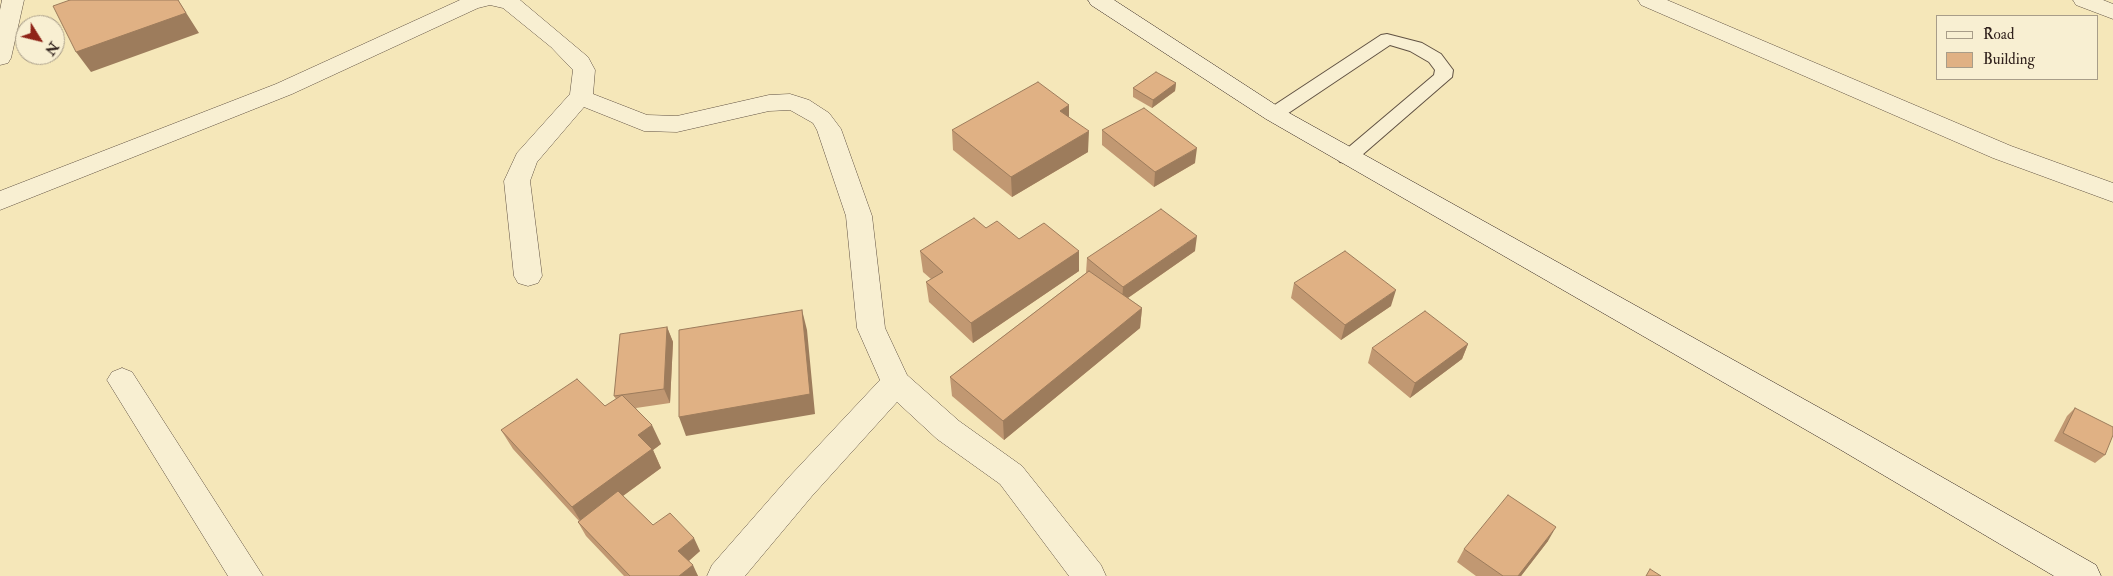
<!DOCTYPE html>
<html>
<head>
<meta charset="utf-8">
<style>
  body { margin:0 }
  #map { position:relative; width:2113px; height:576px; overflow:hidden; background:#f5e7b9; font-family:"IM FELL Double Pica",serif }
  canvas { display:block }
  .legend { position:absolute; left:1936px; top:15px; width:162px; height:65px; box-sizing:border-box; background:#f8efd2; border:1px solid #a89d89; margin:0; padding:6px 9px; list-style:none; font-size:15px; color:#30211c }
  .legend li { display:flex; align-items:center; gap:10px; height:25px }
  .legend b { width:25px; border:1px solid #a89d89 }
  .north { position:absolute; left:15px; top:15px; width:50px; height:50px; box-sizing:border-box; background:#f8efd2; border:1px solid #a89d89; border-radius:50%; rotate:126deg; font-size:14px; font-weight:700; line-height:20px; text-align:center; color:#30211c }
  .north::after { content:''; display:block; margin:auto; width:18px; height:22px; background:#8f2418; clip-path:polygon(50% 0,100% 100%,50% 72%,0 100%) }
</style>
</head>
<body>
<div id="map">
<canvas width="2113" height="576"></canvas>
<ul class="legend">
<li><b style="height:6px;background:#f8efd2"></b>Road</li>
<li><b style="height:14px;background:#e0b184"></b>Building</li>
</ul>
<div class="north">N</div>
</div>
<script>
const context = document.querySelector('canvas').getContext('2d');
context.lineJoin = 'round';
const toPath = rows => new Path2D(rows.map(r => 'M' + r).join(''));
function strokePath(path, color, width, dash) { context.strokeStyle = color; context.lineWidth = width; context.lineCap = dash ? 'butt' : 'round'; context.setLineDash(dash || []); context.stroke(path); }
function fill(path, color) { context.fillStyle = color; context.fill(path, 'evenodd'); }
const service = toPath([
  [1387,34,1422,43,1441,54,1453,70,1452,77,1354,162,1347,163,1340,162,1337,157,1434,75,1435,70,1429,62,1410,51,1390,45,1281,118,1267,118,1265,114,1267,110,1381,35,1387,34]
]);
const minor = toPath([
  [2,0,24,0,11,58,8,63,0,65,0,10,2,0],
  [460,0,520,0,588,57,595,70,593,94,647,115,677,116,769,95,790,94,809,100,829,113,841,129,872,216,885,328,907,375,959,421,1022,466,1101,565,1106,576,1069,576,1000,484,937,439,897,402,812,496,745,576,707,576,712,565,790,476,880,380,857,328,846,216,817,130,813,123,790,110,769,111,677,132,644,131,584,107,537,162,530,181,542,276,538,283,528,286,518,283,514,276,504,181,517,153,570,94,573,70,551,47,503,8,490,5,478,8,292,94,0,210,0,191,276,84,460,0],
  [1638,0,1667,0,2011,146,2113,183,2113,202,1993,158,1641,5,1638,0],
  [2073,0,2103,0,2113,4,2113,19,2076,5,2073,0],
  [122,368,132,372,263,576,228,576,107,380,112,372,122,368]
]);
const secondary = toPath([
  [1088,0,1114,0,1282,109,1863,432,2096,565,2101,576,2054,576,1841,450,1266,119,1091,5,1088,0]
]);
strokePath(service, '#615243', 2);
strokePath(minor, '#615243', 1);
strokePath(secondary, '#30211c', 1);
fill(service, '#f8efd2');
fill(minor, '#f8efd2');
fill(secondary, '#f8efd2');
fill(toPath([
  [1176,83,1175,91,1152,108,1133,97,1133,88],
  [1069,105,1069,117,1088,152,1012,197,953,150,952,130],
  [1102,130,1195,163,1154,187,1102,145],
  [986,228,1019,239,1079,251,1079,271,973,343,929,302,926,282,931,279,923,272,920,251],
  [1195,251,1128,298,1142,308,1140,328,1004,440,952,396,950,377,1086,273,1087,258],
  [1294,283,1391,306,1341,340,1291,298],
  [667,327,673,342,670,403,636,408,661,444,653,450,661,468,623,496,653,525,700,551,689,561,698,576,624,576,586,536,578,522,579,521,513,449,501,430,605,406,616,399,614,396],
  [1468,344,1462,359,1410,398,1368,363,1372,348],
  [2075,408,2105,455,2095,463,2054,441,2067,416],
  [1548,541,1521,576,1476,576,1457,562,1464,549]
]), '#c19872');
fill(toPath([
  [178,0,199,33,91,72,76,52],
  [1176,83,1175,91,1152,108,1153,100],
  [1069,105,1069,126,1060,111],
  [1089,131,1088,152,1012,197,1011,177],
  [1197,148,1195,163,1154,187,1155,172],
  [1197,236,1195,251,1122,302,1123,287],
  [1079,251,1079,271,973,343,971,323],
  [1396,290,1391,306,1341,340,1345,325],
  [1142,308,1140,328,1004,440,1003,421],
  [802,310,807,330,815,414,686,436,679,417],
  [667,327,673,342,670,403,664,389],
  [1468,344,1462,359,1410,398,1415,383],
  [652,425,661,444,653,450,661,468,583,525,572,507,638,435],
  [1556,527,1548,541,1521,576,1518,576],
  [694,538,700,551,685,564,678,551],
  [693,565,698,576,679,576]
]), '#9d7c5c');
const building = toPath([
  [70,0,178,0,186,13,76,52,53,6,70,0],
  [1156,72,1176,83,1153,100,1133,88,1156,72],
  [1038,82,1069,105,1060,111,1089,131,1011,177,952,130,1038,82],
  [1144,108,1197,148,1155,172,1102,130,1144,108],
  [1161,209,1197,236,1123,287,1087,258,1161,209],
  [974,218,986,228,997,221,1019,239,1044,223,1079,251,971,323,926,282,943,272,920,251,974,218],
  [1345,251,1396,290,1345,325,1294,283,1345,251],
  [1089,271,1142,308,1003,421,950,377,1089,271],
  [802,310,810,394,679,417,679,330,802,310],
  [1425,311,1468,344,1415,383,1372,348,1425,311],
  [667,327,664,389,614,396,620,334,667,327],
  [577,379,605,406,622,395,652,425,638,435,652,449,572,507,501,430,577,379],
  [2075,408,2113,427,2113,435,2105,455,2063,433,2075,408],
  [618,491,653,525,670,513,694,538,678,551,693,565,679,576,630,576,578,522,618,491],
  [1508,495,1556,527,1518,576,1503,576,1464,549,1508,495],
  [1650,569,1661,576,1646,576,1650,569]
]);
fill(building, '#e0b184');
strokePath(building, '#9d7c5c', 1);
</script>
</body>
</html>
